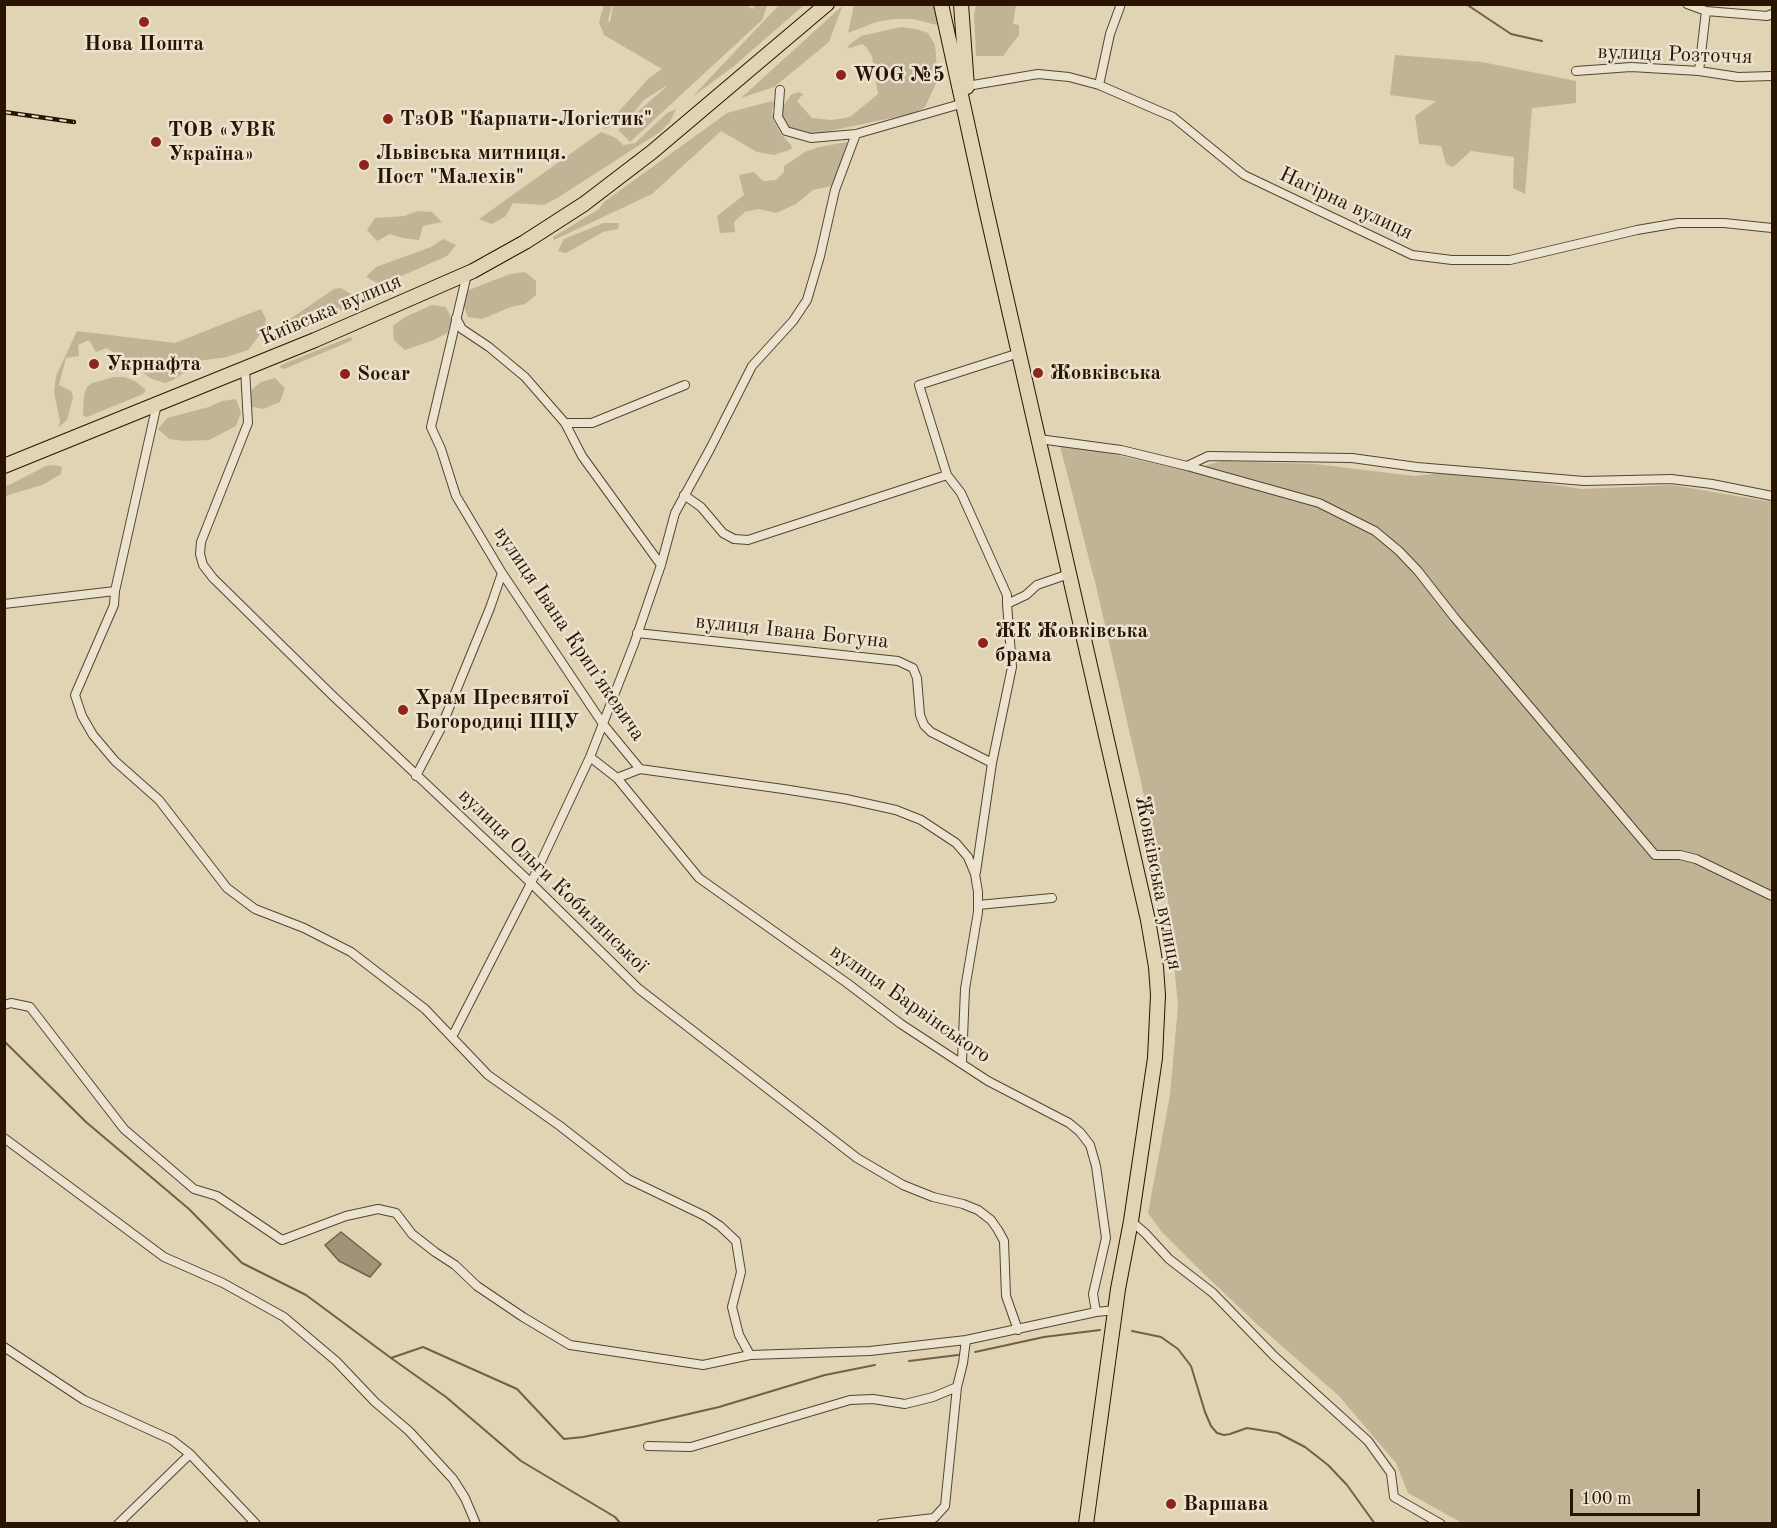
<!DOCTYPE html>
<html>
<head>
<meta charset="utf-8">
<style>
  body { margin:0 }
  #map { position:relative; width:1777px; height:1528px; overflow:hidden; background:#e0d4b5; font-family:"Old Standard TT",serif }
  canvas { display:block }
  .frame { position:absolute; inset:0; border:6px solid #281400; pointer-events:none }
  .scale { position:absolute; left:1570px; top:1489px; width:130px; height:27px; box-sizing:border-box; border:3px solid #281400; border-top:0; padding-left:8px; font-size:18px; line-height:21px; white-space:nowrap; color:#281400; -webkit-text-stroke:4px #ebe3cf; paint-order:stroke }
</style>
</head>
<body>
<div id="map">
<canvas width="1777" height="1528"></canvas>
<div class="frame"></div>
<div class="scale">100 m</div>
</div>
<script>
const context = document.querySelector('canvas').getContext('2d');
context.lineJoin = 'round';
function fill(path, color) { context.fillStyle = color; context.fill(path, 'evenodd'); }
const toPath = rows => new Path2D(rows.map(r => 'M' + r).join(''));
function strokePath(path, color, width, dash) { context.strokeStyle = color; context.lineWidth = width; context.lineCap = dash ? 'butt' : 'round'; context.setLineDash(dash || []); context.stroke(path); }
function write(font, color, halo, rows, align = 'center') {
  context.font = font + ' "Old Standard TT",serif'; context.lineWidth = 5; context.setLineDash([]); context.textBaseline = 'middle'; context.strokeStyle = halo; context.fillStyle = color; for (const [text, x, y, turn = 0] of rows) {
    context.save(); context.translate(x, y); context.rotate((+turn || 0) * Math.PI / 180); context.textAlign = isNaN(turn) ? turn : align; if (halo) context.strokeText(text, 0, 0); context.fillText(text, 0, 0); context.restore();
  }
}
fill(toPath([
  [743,4,753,9,755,5,767,6,762,20,630,142,618,130,626,123,603,129,650,77,662,69,604,35,599,22,604,5,612,5,608,20,610,23,613,5],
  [666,86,666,87,626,122,644,100],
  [779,5,804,5,734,66,691,98],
  [854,5,936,5,941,26,913,19,894,19,876,22,848,33],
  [976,5,1016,5,1013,24,1019,25,1019,35,1003,56,976,56,974,14],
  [841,7,842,7,829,42,774,87,741,98],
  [901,27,916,29,928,33,935,45,938,79,925,107,915,113,820,133,802,133,787,128,782,118,783,106,791,95,799,92,803,94,797,101,812,118,832,120,850,117,878,94,872,56,866,47,862,44,847,49,849,45,861,36],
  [1395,55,1482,62,1576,81,1576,103,1532,108,1525,194,1513,188,1514,157,1471,151,1453,167,1446,164,1441,146,1419,144,1415,116,1436,101,1390,95],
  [772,101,774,104,772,109,773,120,781,134,791,145,792,149,774,155,757,152,721,131,652,194,554,240,553,237,599,209,604,202,727,113],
  [676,109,670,122,660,132,557,198,544,205,513,203,506,216,492,224,479,219,601,132,616,138,623,145,635,143,667,113],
  [847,142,845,158,835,185,813,190,796,204,776,213,759,209,745,212,734,222,735,232,720,233,717,216,744,195,739,175,754,172,763,181,776,180,784,172,784,166,805,152,819,147],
  [418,211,432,212,442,222,423,226,419,240,403,238,390,234,377,241,367,230,375,218,404,216],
  [604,223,619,223,618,229,603,232,566,253,558,251,564,239],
  [443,239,456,245,447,256,381,285,366,277,376,267,431,247],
  [525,272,536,281,536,295,525,304,511,307,482,319,468,317,463,304,469,290,510,274],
  [341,288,355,297,360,300,359,303,314,321,304,322,293,321,290,319,334,289],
  [432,305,446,307,452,320,447,333,434,340,405,350,394,340,393,326,405,317],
  [261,309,266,319,265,328,248,350,227,357,197,361,196,365,173,380,165,383,152,379,107,348,96,352,89,340,78,345,79,356,66,358,59,385,71,391,73,397,67,420,59,427,60,421,54,392,56,376,77,331,175,343],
  [350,337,353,338,351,341,284,369,280,368,281,365],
  [114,377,124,377,135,381,146,390,143,394,87,417,83,416,84,395,87,387,92,383],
  [275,378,285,388,280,402,263,409,249,406,250,391,261,382],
  [236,399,241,413,236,426,209,440,184,441,169,439,158,429,167,418,209,407,222,401],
  [1059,442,1188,471,1221,461,1315,464,1414,476,1463,471,1582,489,1672,485,1772,502,1772,1523,1462,1523,1408,1493,1396,1463,1339,1396,1259,1326,1202,1272,1161,1231,1148,1213,1170,1095,1178,1006,1168,900,1097,590],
  [54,465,62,467,61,474,42,485,8,495,5,498,5,487,46,466]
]), '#c1b396');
const water = toPath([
  [341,1232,381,1264,370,1277,339,1261,325,1245,341,1232]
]);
fill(water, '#a19377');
strokePath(water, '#716047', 1.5);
strokePath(toPath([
  [1466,4,1511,34,1542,41],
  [4,1041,86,1122,189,1209,242,1263,306,1295,391,1358,423,1347,517,1389,564,1439,583,1437,637,1426,719,1407,825,1375,875,1365],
  [1132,1331,1161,1337,1178,1349,1191,1366,1205,1412,1211,1426,1217,1433,1224,1435,1230,1434,1247,1428,1278,1433,1305,1447,1328,1465,1347,1485,1375,1524],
  [975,1352,1044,1337,1100,1330],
  [391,1358,446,1397,521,1461,615,1517,621,1524],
  [909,1361,958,1355]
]), '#716047', 2);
const street = toPath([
  [1687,4,1706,11,1767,16,1772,14],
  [1576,71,1631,67,1699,71,1738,77,1772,76],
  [1699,71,1706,11],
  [1099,85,1110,34,1121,4],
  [967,86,1038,74,1069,77,1099,85,1173,117,1244,175,1412,255,1452,260,1510,260,1637,230,1678,223,1724,223,1772,228],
  [780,90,778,117,786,131,811,138,856,134,964,103],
  [467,274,431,427,441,449,456,496,502,573,603,724,640,769,783,789,846,799,896,810,921,820,956,843,968,857,975,874,978,892,978,912,965,989,962,1062],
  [456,318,462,329,489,347,525,377,565,423,582,456,661,565],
  [245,369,248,423,201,542,200,554,203,565,213,578,332,695,531,883,639,989,857,1158,903,1185,933,1197,963,1204,978,1210,991,1220,998,1230,1004,1241,1006,1296,1018,1330],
  [157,404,115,591,114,605,75,695,82,716,93,735,115,761,159,800,227,888,255,909,304,928,351,952,425,1009,488,1075,560,1126,628,1179,705,1216,720,1226,736,1241,741,1272,732,1307,739,1335,750,1355],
  [565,423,592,423,685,385],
  [1039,439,1121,450,1187,466,1319,503,1375,531,1399,551,1418,571,1454,617,1655,855,1680,855,1696,859,1772,896],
  [1187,466,1208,456,1352,458,1417,467,1584,481,1671,479,1712,484,1772,496],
  [684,495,701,507,723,533,734,539,748,540,947,475],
  [4,604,115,591],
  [1007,604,1007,595,961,493,947,475,919,385,1019,353],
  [637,633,898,661,913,668,917,678,920,715,924,725,931,732,992,763],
  [590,757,617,778],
  [640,769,617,778,699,878,847,983,901,1024,988,1081,1069,1123,1080,1132,1090,1145,1096,1166,1106,1238,1093,1294,1096,1312],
  [416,776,440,730,490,608,502,573],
  [976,872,992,763,1012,667,1007,604,1026,595,1037,585,1069,574],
  [978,905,1052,898],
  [4,1005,11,1003,30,1007,124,1129,194,1189,217,1196,282,1240,346,1216,378,1209,396,1213,412,1234,435,1252,455,1265,477,1286,523,1317,570,1345,703,1365,750,1355,870,1351,966,1340,1096,1312,1116,1310],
  [452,1037,531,883,590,757,634,644,661,565,675,513,710,449,752,366,793,321,807,300,820,256,835,190,856,134],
  [4,1138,164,1257,223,1283,284,1317,336,1361,375,1402,409,1431,453,1479,465,1498,476,1524],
  [1131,1221,1145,1233,1169,1259,1213,1293,1274,1356,1368,1441,1391,1473,1394,1497,1441,1524],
  [4,1347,84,1400,172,1440,190,1454,256,1524],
  [648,1446,691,1447,850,1400,873,1399,905,1404,933,1397,957,1387],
  [118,1524,190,1454],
  [881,1524,934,1518,945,1506,957,1387,963,1363,966,1340]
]);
const highway = toPath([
  [941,4,986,209,1148,920,1156,967,1158,995,1155,1058,1131,1221,1118,1289,1086,1524],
  [961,4,967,87],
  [4,466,315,340,473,271,525,242,584,204,652,152,827,4]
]);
strokePath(street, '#56442d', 10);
strokePath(highway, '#281400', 16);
strokePath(street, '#ebe3cf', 8);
strokePath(highway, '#e0d4b5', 14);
const rail = toPath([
  [4,112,74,122]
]);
strokePath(rail, '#281400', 4.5);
strokePath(rail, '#ebe3cf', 2, [7]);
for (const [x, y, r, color] of [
  [144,22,6,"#8f2418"],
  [841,75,6,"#8f2418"],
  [388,119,6,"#8f2418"],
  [156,142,6,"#8f2418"],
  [364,165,6,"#8f2418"],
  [94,364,6,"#8f2418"],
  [1038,373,6,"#8f2418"],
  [345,374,6,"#8f2418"],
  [983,643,6,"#8f2418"],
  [403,710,6,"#8f2418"],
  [1171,1504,6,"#8f2418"]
]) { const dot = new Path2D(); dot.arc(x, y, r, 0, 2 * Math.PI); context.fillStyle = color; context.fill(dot); strokePath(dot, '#ebe3cf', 2); }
write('bold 21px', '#281400', '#ebe3cf', [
  ["Нова Пошта",144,44,"center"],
  ["WOG №5",853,75],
  ["ТзОВ \"Карпати-Логістик\"",400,119],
  ["ТОВ «УВК",168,130],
  ["Україна»",168,154],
  ["Львівська митниця.",376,153],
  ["Пост \"Малехів\"",376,177],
  ["Укрнафта",106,364],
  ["Жовківська",1050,373],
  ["Socar",357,374],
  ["ЖК Жовківська",995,631],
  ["брама",995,655],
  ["Храм Пресвятої",415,698],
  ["Богородиці ПЦУ",415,722],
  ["Варшава",1183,1504]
], 'left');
write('21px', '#281400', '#ebe3cf', [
  ["вулиця Розточчя",1675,55,2],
  ["Нагірна вулиця",1346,204,25],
  ["Київська вулиця",331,310,-23],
  ["вулиця Івана Богуна",792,632,6],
  ["вулиця Івана Крипʼякевича",569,634,56],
  ["вулиця Ольги Кобилянської",553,881,44],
  ["Жовківська вулиця",1158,883,79],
  ["вулиця Барвінського",910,1004,35]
]);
</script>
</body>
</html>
